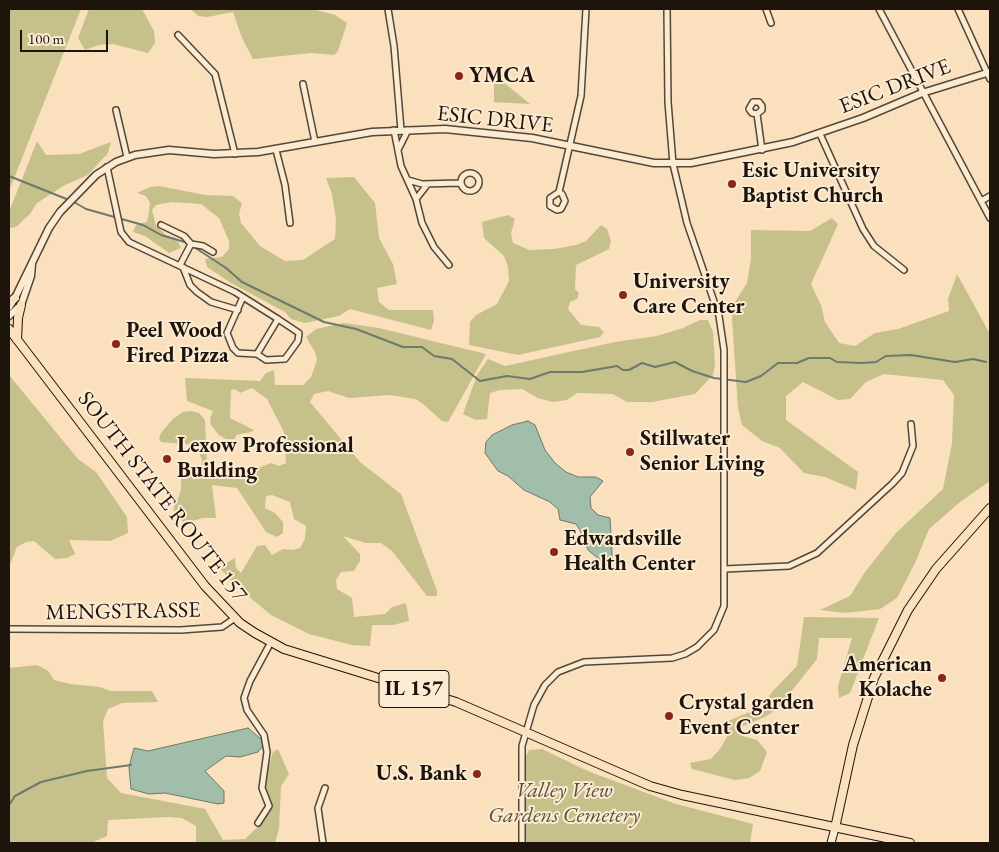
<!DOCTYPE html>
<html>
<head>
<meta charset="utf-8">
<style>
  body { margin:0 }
  #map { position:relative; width:999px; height:852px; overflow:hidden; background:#fae0bc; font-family:"EB Garamond",serif }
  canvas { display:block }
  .frame { position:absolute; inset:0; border:10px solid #1d140c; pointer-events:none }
  .scale { position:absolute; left:20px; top:30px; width:88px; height:22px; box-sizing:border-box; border:2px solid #1d140c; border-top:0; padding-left:6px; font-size:15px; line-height:18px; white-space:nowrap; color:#1d140c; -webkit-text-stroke:4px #fcebd3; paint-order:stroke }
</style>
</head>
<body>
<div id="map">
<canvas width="999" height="852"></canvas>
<div class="frame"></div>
<div class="scale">100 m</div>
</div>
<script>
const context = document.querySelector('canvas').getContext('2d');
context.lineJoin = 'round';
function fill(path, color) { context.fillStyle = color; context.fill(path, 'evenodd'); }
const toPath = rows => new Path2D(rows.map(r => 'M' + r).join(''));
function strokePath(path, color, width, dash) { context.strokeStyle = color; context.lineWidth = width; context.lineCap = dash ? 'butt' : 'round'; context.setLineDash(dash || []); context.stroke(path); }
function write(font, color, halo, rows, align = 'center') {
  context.font = font + ' "EB Garamond",serif'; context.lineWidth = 4; context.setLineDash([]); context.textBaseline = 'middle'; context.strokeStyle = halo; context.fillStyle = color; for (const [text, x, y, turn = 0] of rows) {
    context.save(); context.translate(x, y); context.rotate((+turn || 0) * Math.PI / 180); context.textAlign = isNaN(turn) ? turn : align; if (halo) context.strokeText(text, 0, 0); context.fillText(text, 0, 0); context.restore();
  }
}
fill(toPath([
  [9,9,81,9,9,191],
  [89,9,142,9,154,31,155,43,148,53,113,44,99,45,85,50,78,38],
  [191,9,312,9,335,15,347,23,338,51,334,55,311,53,253,59,242,38,233,12,207,17,198,16],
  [494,80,502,81,530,104,494,102],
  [37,141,46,155,79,154,111,142,108,153,88,175,65,185,37,203,30,214,16,227,11,228,9,225,9,212],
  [354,177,375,203,379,238,393,264,397,284,377,288,379,302,389,310,433,310,434,321,431,330,350,309,339,316,305,323,291,319,285,312,231,283,207,267,205,259,222,257,229,249,229,241,219,218,201,204,172,202,156,205,152,210,156,226,166,235,177,239,181,248,169,253,145,236,133,232,136,225,147,222,149,211,150,203,146,196,137,193,150,187,159,186,205,195,233,196,242,203,239,214,241,223,260,246,285,261,303,260,335,239,336,220,332,194,326,178],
  [508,215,515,219,511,233,513,243,529,250,554,249,576,245,586,241,601,225,607,229,611,241,609,249,576,265,575,289,579,293,577,299,570,302,568,309,581,325,599,327,604,332,600,337,518,355,469,345,470,322,476,315,497,304,509,281,508,267,504,256,484,238,482,222],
  [832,218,838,224,811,284,821,305,825,322,839,343,855,346,875,333,898,329,949,311,948,299,957,274,990,334,990,481,960,502,929,529,915,563,897,598,880,609,845,613,820,610,850,596,865,572,896,533,943,489,952,443,954,395,943,380,884,374,866,382,850,399,838,400,803,382,786,396,786,420,858,472,856,490,825,477,804,473,780,448,762,441,742,425,738,408,732,319,735,302,747,283,751,259,751,230,810,231],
  [700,320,708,320,713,332,715,365,713,375,695,394,652,402,627,402,613,394,577,393,567,400,553,402,538,398,522,389,500,390,490,393,487,419,476,420,463,414,477,375,488,359,505,366,615,342,657,336,683,328],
  [344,323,379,328,486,354,448,422,442,421,422,403,415,399,390,395,349,398,328,391,314,394,310,402,360,462,401,494,437,591,437,596,427,596,392,551,381,543,365,543,343,536,360,554,360,561,354,571,341,572,336,580,337,589,352,598,354,617,385,614,392,607,406,603,409,621,393,625,372,625,370,646,352,645,309,634,271,615,235,585,219,567,235,558,236,568,241,573,257,546,265,545,272,555,283,549,292,550,300,548,305,539,306,526,294,519,290,502,272,495,266,496,265,508,275,513,283,522,283,533,277,537,266,532,237,488,212,485,216,518,203,518,184,523,174,512,174,501,178,499,181,490,181,479,201,469,202,460,196,445,161,442,159,438,161,433,173,419,183,412,191,411,199,413,205,420,207,468,256,469,271,463,279,466,286,463,284,432,267,399,252,388,240,393,235,389,231,390,230,418,254,430,251,432,236,435,235,439,226,439,219,435,211,425,210,418,213,411,187,401,185,378,260,381,266,373,274,370,275,385,303,385,311,377,317,360,315,352,306,337,316,329],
  [9,375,78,459,96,472,127,517,128,533,110,541,69,540,75,554,67,558,55,559,34,541,26,542,17,547,9,567],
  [804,617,879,618,850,693,839,698,838,686,852,638,819,638,817,659,778,708,767,716,741,727,742,736,757,740,767,752,760,771,749,778,735,780,692,769,690,763,711,759,720,749,727,737,728,721,762,707,772,692,797,666],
  [37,665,48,671,54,680,70,684,100,687,110,691,152,691,158,702,122,703,108,709,103,721,107,778,121,793,205,809,223,840,245,839,265,820,270,804,264,782,273,752,278,749,289,774,281,786,279,829,275,843,196,843,196,826,182,818,168,817,108,820,107,836,91,843,9,843,9,668],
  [542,749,590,772,676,804,753,824,750,843,526,843,525,758,529,750]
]), '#c6c08b');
const water = toPath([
  [528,421,535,425,545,450,555,463,566,472,578,477,596,477,603,481,590,497,591,508,598,515,610,518,613,571,588,550,580,530,576,524,560,520,558,509,550,502,524,490,508,476,498,471,485,453,486,442,492,435,512,425,528,421],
  [248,728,262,740,263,746,258,752,240,757,226,756,205,771,224,791,224,803,218,804,165,793,149,794,131,789,129,767,134,748,148,751,248,728]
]);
fill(water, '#a0beaa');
strokePath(water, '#6c7a6b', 1);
strokePath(toPath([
  [9,176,69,200],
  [74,202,86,209,143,225,161,235,188,243],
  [194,247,226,268,242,282,324,322,356,329,403,347,422,347,434,356,452,359,480,381,507,376,530,379,550,372,582,372,617,366,623,370,629,370,642,363,655,367,675,362,692,371,714,378,746,382,761,376,778,363,797,363,809,358,830,358,837,362,861,363,876,362,886,356,911,355,955,362,973,359,986,362],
  [9,805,15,796,41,782,87,771,131,765]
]), '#6c7a6b', 2);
const minor = toPath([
  [388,9,394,46,401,130],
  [766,9,771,23],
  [879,9,990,218],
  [958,9,990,79],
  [178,35,215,74,235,154],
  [303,84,315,142],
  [116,110,127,157],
  [757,114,752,113,749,109,753,102,759,102,762,106,762,110,757,114,762,150],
  [394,130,401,166,416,199,422,223,434,247,449,265],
  [820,134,863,229,874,246,904,270],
  [399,148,408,130],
  [276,150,285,185,290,223],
  [107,167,121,232,129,242,235,292,243,297,278,319,299,333,298,341,285,359,266,360,257,354,278,319],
  '461 182a9 9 0 1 1 18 0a9 9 0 1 1-18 0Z',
  [408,180,422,184,461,183],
  [559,192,562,194,565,201,561,209,557,210,550,206,550,198,559,192,581,96,586,9],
  [416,199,427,185],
  [981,201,990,196],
  [161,225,184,236,191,244,203,246,213,252],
  [180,265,191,244],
  [183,267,190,285,197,292,211,302,238,310],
  [243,297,227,333,233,348,238,353,257,354],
  [725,569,789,566,817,553,892,484,902,473,913,446,911,424],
  [9,629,181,630,222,627,235,618],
  [258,823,269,806,262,788,267,752,264,735,247,710,244,698,250,681,271,642],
  [323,843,318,808,325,788],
  [522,843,522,746,534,705,545,685,558,672,584,662,672,658,685,654,697,647,714,630,724,606,724,350,719,316,687,223,673,164,668,102,667,9]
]);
const tertiary = toPath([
  [9,307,15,298,49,228,60,212,96,175,116,162,135,155,169,150,214,154,258,152,372,132,445,129,532,138,654,163,691,163,793,142,863,118,922,93,990,72],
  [9,316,21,305,31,276,32,264]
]);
const secondary = toPath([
  [831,843,835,828]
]);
const primary = toPath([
  [9,303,15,298],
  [9,329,205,586,240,623,255,633,284,649,456,702,650,786,682,795,910,843],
  [17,340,18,318,21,305],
  [835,828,853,745,874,678,908,610,936,569,990,508]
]);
strokePath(minor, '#544738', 8);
strokePath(tertiary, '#544738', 9);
strokePath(secondary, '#1d140c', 9);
strokePath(primary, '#1d140c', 10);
strokePath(minor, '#fcebd3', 5);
strokePath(tertiary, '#fcebd3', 6);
strokePath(secondary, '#fcebd3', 7);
strokePath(primary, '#fae0bc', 8);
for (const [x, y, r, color] of [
  [459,76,5,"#8f2418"],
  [732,184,5,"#8f2418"],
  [623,295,5,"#8f2418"],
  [116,344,5,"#8f2418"],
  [630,452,5,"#8f2418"],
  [167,459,5,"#8f2418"],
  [554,552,5,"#8f2418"],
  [942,678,5,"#8f2418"],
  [669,716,5,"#8f2418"],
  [477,774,5,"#8f2418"]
]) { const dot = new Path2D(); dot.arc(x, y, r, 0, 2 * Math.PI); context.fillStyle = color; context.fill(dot); strokePath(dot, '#fcebd3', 2); }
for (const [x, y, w] of [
  [414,689,70]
]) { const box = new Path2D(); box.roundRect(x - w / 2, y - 18.5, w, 37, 4); context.fillStyle = '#fcebd3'; context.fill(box); strokePath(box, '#1d140c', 1); }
write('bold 21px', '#1d140c', null, [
  ["IL 157",414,689]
]);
write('bold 22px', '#1d140c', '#fcebd3', [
  ["YMCA",469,76],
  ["Esic University",742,171],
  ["Baptist Church",742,196],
  ["University",633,282],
  ["Care Center",633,307],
  ["Peel Wood",126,331],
  ["Fired Pizza",126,356],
  ["Stillwater",640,439],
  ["Senior Living",640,464],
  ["Lexow Professional",177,446],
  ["Building",177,471],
  ["Edwardsville",564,539],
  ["Health Center",564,564],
  ["American",932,665,"right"],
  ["Kolache",932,690,"right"],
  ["Crystal garden",679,703],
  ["Event Center",679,728],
  ["U.S. Bank",467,774,"right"]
], 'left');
write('22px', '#1d140c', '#fcebd3', [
  ["ESIC DRIVE",895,87,-21],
  ["ESIC DRIVE",495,120,6],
  ["SOUTH STATE ROUTE 157",162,497,52],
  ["MENGSTRASSE",123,612,-1]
]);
write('italic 22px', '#585038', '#fcebd3', [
  ["Valley View",564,791],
  ["Gardens Cemetery",564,816]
]);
</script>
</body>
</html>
